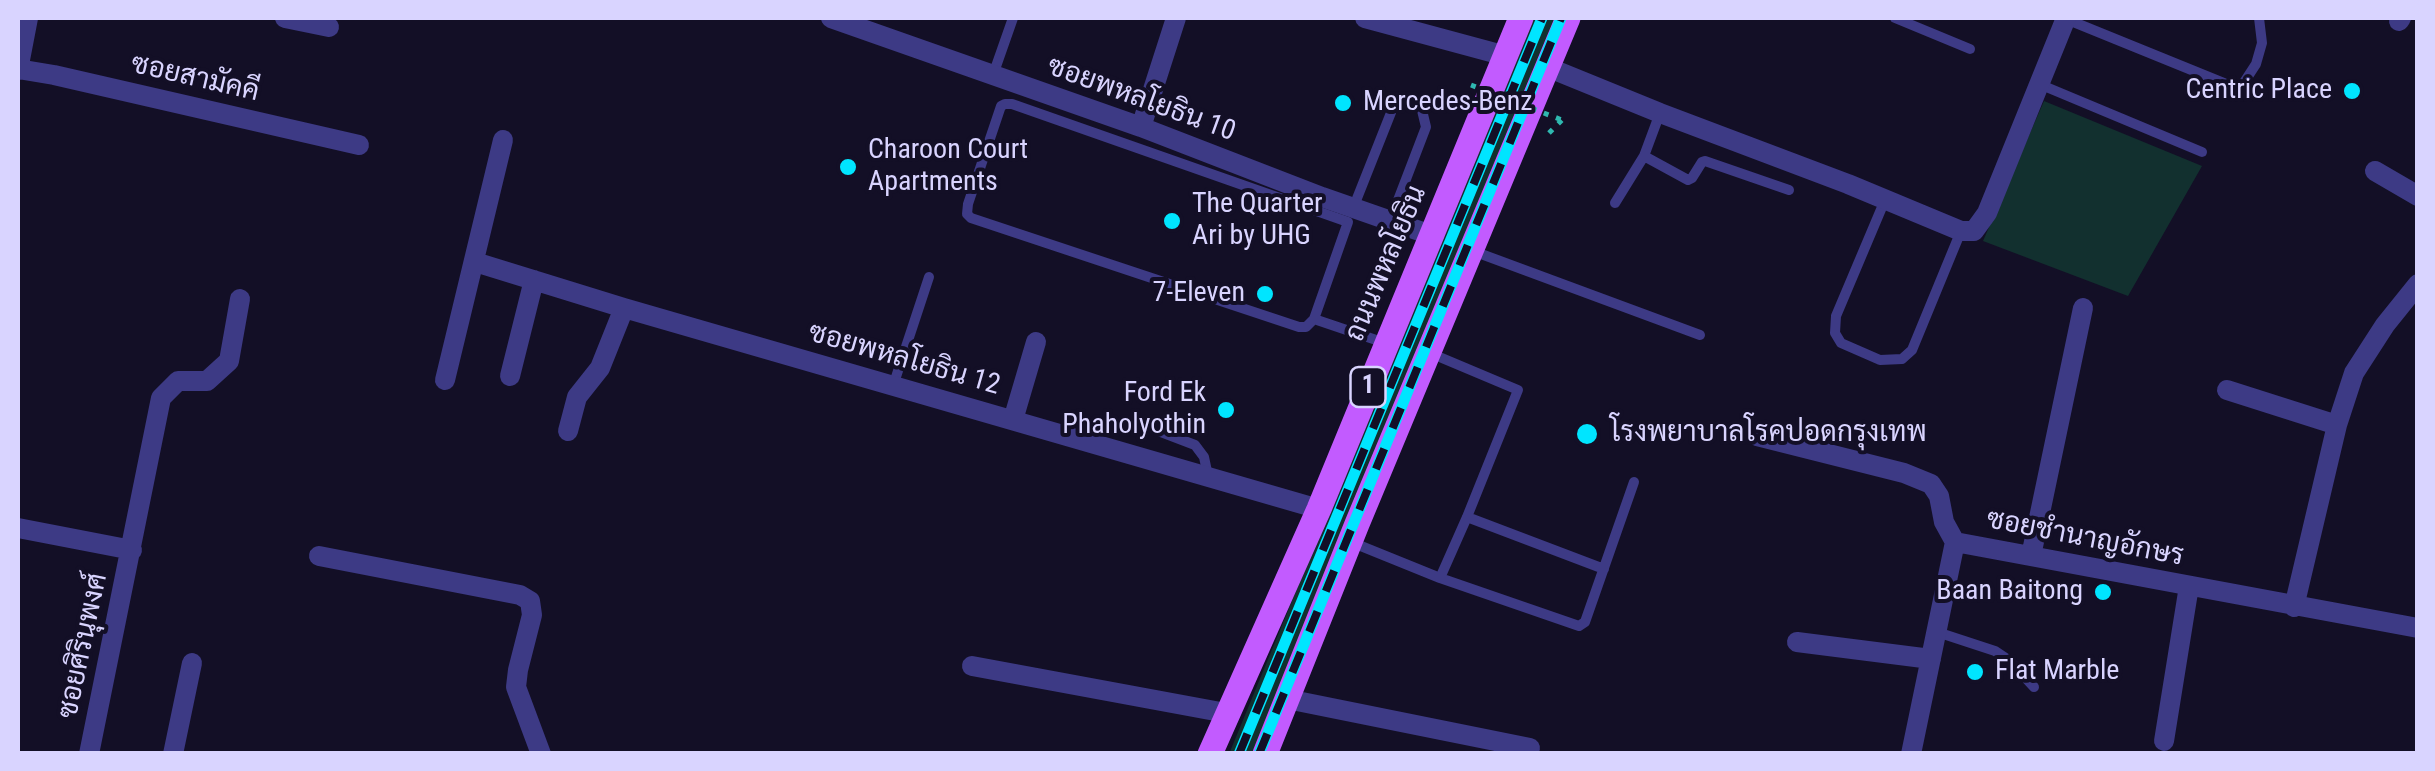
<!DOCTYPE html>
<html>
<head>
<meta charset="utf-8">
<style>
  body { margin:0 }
  #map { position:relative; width:2435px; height:771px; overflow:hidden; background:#130f26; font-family:"Roboto Condensed",sans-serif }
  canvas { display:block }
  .frame { position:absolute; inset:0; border:20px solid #d9d4ff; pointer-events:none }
</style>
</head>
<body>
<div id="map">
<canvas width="2435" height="771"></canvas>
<div class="frame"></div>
</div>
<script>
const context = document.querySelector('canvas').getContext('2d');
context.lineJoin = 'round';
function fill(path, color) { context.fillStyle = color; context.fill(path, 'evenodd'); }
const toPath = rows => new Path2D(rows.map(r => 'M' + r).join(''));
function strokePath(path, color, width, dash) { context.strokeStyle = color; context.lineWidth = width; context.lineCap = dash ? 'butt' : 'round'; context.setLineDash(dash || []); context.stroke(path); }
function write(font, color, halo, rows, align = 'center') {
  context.font = font + ' "Roboto Condensed",Sarabun,sans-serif'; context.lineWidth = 8; context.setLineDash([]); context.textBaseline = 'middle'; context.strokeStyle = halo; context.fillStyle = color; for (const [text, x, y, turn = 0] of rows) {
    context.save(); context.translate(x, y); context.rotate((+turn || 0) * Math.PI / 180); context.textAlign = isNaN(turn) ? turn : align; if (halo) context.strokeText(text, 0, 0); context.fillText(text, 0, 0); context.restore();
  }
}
fill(toPath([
  [1532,18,1559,18,1257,753,1229,754],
  [2044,101,2202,166,2128,296,1983,241]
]), '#12302f');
strokePath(toPath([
  [1549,133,1562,120]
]), '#2fb8b0', 5, [5, 8]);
strokePath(toPath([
  [1895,18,1970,49],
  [2066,19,2231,86,2243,84,2256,64,2262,43,2259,18],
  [993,75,1013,18],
  [2039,84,2202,152],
  [1644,156,1688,180,1692,178,1702,162,1705,161,1789,190],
  [1885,200,1836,316,1835,333,1841,343,1880,360,1902,359,1912,350,1961,231],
  [1615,203,1644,156,1660,113],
  [1352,211,1396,100,1407,97,1421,106,1426,127,1390,221],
  [1473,251,1700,335],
  [1314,319,1306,327,1299,327,971,218,967,214,968,204,1001,106,1005,104,1012,104,1348,222,1314,319,1385,343],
  [893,386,929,277],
  [1153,429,1195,445,1204,457,1208,476],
  [1467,517,1604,569],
  [1351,542,1440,578,1467,517,1518,390,1430,353],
  [1440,578,1579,626,1585,622,1634,482],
  [1937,632,1995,651,2010,661,2034,687]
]), '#3d3a85', 10);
strokePath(toPath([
  [285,18,329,27],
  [831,18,1141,127,1322,197,1431,235],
  [1365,18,1506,56],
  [2399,21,2401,18],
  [1547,67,1660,113,1848,184,1961,231,1974,231,1987,213,2066,18],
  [18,69,54,75,359,145],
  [18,70,28,18],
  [1141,127,1176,18],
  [2375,171,2418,196],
  [475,262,624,308,1319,509],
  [510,376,534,280],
  [445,380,503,140],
  [2227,390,2337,425],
  [1013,420,1036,342],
  [568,431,577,397,600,368,624,308],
  [1757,436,1904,473,1931,484,1939,496,1944,522,1955,542],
  [18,528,132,550],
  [1955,542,2418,628],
  [319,556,520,595,530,601,532,615,518,670,516,687,541,754],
  [2031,556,2083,308],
  [2294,607,2337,425,2354,373,2385,325,2418,284],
  [1797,642,1931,659],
  [972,666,1226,713],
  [1287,699,1530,748],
  [2164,741,2189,586],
  [89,754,161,398,178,381,207,381,229,361,240,299],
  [173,754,192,663],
  [1911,754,1955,542]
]), '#3d3a85', 20);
strokePath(toPath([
  [1210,754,1319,509,1521,18],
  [1265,754,1357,524,1568,18]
]), '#c25bff', 25);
const rail = toPath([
  [1239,754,1542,18],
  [1259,754,1561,18]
]);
strokePath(rail, '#00e5ff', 11);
strokePath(rail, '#130f26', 8, [22]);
strokePath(toPath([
  [1471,85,1562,120]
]), '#2fb8b0', 5, [5, 8]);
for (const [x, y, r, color] of [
  [2352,91,10,"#00e5ff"],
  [1343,103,10,"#00e5ff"],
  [848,167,10,"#00e5ff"],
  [1172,221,10,"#00e5ff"],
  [1265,294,10,"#00e5ff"],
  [1226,410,10,"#00e5ff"],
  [1587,434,12,"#00e5ff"],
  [2103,592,10,"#00e5ff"],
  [1975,672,10,"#00e5ff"]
]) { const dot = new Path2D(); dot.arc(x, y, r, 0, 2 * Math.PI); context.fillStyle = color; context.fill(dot); strokePath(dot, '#130f26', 4); }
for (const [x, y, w] of [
  [1368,387,35]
]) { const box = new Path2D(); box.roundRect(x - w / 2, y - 20, w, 40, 8); context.fillStyle = '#130f26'; context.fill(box); strokePath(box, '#d9d4ff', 2.5); }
write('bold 25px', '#d9d4ff', null, [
  ["1",1368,387]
]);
write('28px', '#d9d4ff', '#130f26', [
  ["ซอยสามัคคี",195,79,13],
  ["ซอยพหลโยธิน 10",1141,100,20],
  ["ถนนพหลโยธิน",1387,264,-67],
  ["ซอยพหลโยธิน 12",904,360,16],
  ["ซอยชำนาญอักษร",2085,539,11],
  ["ซอยศิรินุพงศ์",84,646,-78]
]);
write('28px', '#d9d4ff', '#130f26', [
  ["Centric Place",2332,91,"right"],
  ["Mercedes-Benz",1363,103],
  ["Charoon Court",868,151],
  ["Apartments",868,183],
  ["The Quarter",1192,205],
  ["Ari by UHG",1192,237],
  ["7-Eleven",1245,294,"right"],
  ["Ford Ek",1206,394,"right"],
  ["Phaholyothin",1206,426,"right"],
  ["โรงพยาบาลโรคปอดกรุงเทพ",1610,434],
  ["Baan Baitong",2083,592,"right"],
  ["Flat Marble",1995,672]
], 'left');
</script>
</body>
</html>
